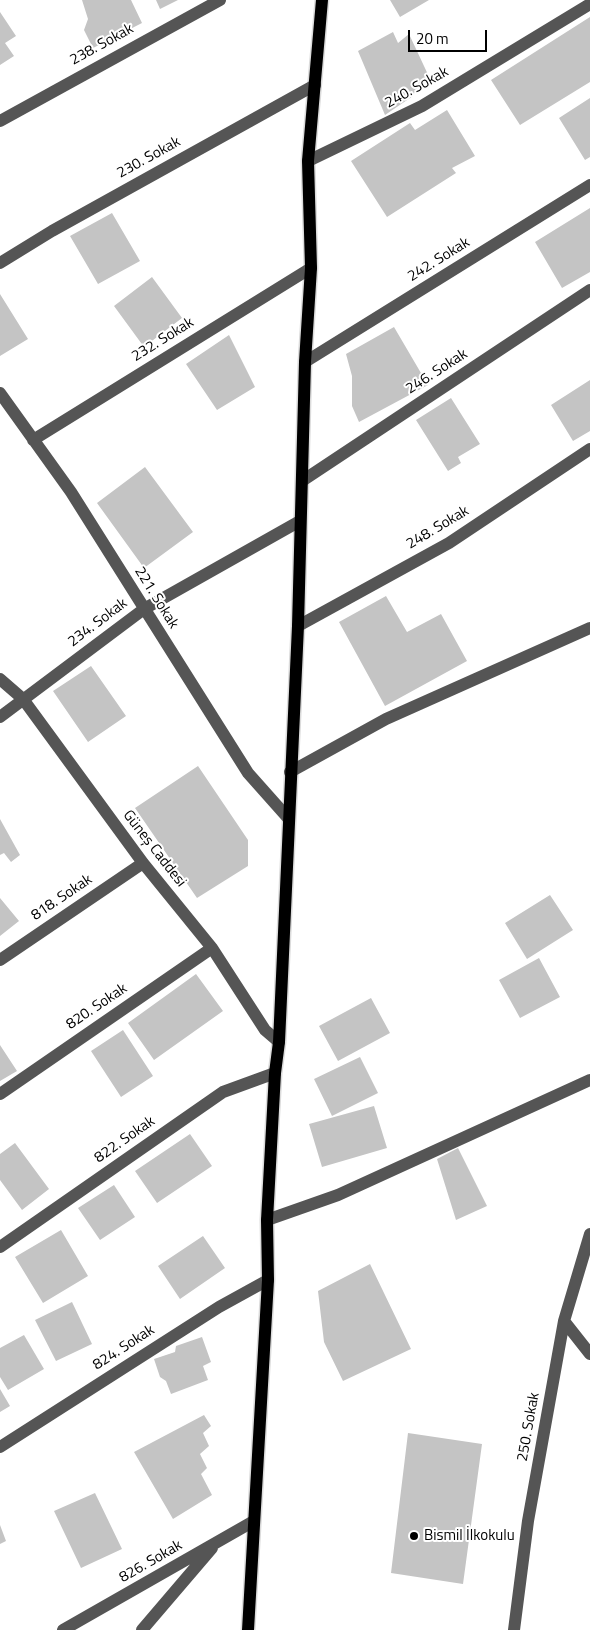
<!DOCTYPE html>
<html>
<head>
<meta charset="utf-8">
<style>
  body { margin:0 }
  #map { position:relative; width:590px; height:1630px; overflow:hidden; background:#fff; font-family:"Titillium Web",sans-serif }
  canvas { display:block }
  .scale { position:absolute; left:408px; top:30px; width:79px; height:22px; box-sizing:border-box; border:2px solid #000; border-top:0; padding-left:6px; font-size:15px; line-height:18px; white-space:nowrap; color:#000; -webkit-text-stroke:4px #fff; paint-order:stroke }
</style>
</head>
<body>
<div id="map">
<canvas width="590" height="1630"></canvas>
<div class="scale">20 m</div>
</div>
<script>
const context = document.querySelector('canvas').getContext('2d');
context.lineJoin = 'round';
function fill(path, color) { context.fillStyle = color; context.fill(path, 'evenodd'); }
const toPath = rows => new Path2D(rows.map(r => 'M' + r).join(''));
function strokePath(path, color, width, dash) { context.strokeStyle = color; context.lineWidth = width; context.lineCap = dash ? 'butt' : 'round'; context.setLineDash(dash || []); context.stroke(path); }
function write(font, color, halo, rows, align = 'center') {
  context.font = font + ' "Titillium Web",sans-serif'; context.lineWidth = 4; context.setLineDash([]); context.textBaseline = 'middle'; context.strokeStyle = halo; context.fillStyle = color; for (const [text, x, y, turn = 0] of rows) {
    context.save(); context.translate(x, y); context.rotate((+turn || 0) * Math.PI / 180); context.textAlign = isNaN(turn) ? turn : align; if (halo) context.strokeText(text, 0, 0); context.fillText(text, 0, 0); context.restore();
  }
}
fill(toPath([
  [82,0,131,0,142,23,93,48,84,30,88,19],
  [156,0,178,0,160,9],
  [390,0,429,0,400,17],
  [0,12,16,36,5,43,14,56,0,65],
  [590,17,590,82,520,125,491,80],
  [393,32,398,43,409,34,431,81,416,89,413,96,385,115,358,51],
  [590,98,590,157,585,160,559,118],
  [447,110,475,156,452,168,456,173,387,217,351,161,410,123,415,130],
  [590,208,590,272,562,288,535,242],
  [112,213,140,261,98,284,70,236],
  [152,277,182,318,144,347,114,306],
  [0,294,28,339,0,356],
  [394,327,428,385,359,422,352,406,352,376,346,354],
  [229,335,255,387,217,410,186,364],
  [590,380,590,431,573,441,551,405],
  [451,398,480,444,458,457,461,463,448,471,416,420],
  [145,467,193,532,144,568,97,503],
  [386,596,407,632,441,614,467,661,385,706,339,622],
  [91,666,126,716,88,742,53,691],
  [198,766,248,840,248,866,197,898,135,808],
  [0,819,20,855,11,862,4,853,0,855],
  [550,895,573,930,527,959,505,923],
  [0,898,19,921,0,936],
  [539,958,560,997,520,1018,499,980],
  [196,974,223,1011,154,1060,128,1023],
  [371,998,390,1033,338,1061,319,1026],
  [123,1030,153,1076,121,1097,91,1051],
  [0,1045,17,1071,0,1081],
  [360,1057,378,1093,332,1116,314,1079],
  [374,1106,387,1148,322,1167,309,1124],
  [190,1134,212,1166,157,1203,135,1171],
  [15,1143,49,1189,22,1210,0,1180,0,1154],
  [458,1148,487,1206,456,1220,437,1159],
  [114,1185,135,1217,100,1240,78,1208],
  [61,1230,88,1276,43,1303,15,1257],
  [203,1236,225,1268,180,1299,158,1266],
  [370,1264,411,1349,343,1381,324,1342,318,1291],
  [72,1302,92,1344,56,1361,35,1320],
  [24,1335,44,1369,8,1390,0,1377,0,1348],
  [202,1337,211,1362,203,1366,208,1380,171,1394,166,1381,160,1377,154,1359,175,1352,176,1346],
  [0,1389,10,1406,0,1412],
  [204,1415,211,1426,203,1433,209,1446,200,1454,207,1468,201,1474,212,1495,173,1519,134,1452],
  [408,1433,482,1444,463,1584,391,1573],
  [95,1493,122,1549,81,1568,54,1511],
  [0,1525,6,1541,0,1544]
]), '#c4c4c4');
const major = toPath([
  [248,1630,268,1280,267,1220,275,1073,279,1042,298,626,305,362,311,268,308,161,322,0]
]);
strokePath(major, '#dbdbdb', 15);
strokePath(toPath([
  [0,121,220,0],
  [308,161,422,106,590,4],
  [0,263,52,231,315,85],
  [305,362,590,185],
  [0,393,71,492,248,773,288,818],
  [33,440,311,268],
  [302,481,590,290],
  [298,626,449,543,590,449],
  [0,679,23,699,143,863,212,948,265,1030,279,1042],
  [0,717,144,609,300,521],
  [290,772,386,719,590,628],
  [0,960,143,863],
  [0,1094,212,948],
  [267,1220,338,1195,590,1080],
  [0,1247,223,1092,275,1073],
  [564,1321,590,1354],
  [0,1447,219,1307,268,1280],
  [63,1630,254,1521],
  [142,1630,212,1548],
  [514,1630,528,1521,564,1321,590,1234]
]), '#555', 12);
strokePath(major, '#000', 12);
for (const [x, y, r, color] of [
  [414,1536,5,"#000"]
]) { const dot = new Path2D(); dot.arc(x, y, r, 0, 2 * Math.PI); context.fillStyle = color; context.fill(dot); strokePath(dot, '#fff', 2); }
write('15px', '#000', '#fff', [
  ["238. Sokak",102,45,-29],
  ["240. Sokak",417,88,-29],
  ["230. Sokak",149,158,-29],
  ["242. Sokak",439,260,-32],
  ["232. Sokak",163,340,-32],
  ["246. Sokak",437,372,-33],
  ["248. Sokak",438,528,-31],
  ["221. Sokak",156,598,58],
  ["234. Sokak",98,623,-37],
  ["Güneş Caddesi",154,849,52],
  ["818. Sokak",62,898,-34],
  ["820. Sokak",97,1007,-34],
  ["822. Sokak",125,1140,-35],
  ["824. Sokak",124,1348,-33],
  ["250. Sokak",529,1427,-80],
  ["826. Sokak",151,1562,-30]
]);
write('15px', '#000', '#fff', [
  ["Bismil İlkokulu",424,1536]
], 'left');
</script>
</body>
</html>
